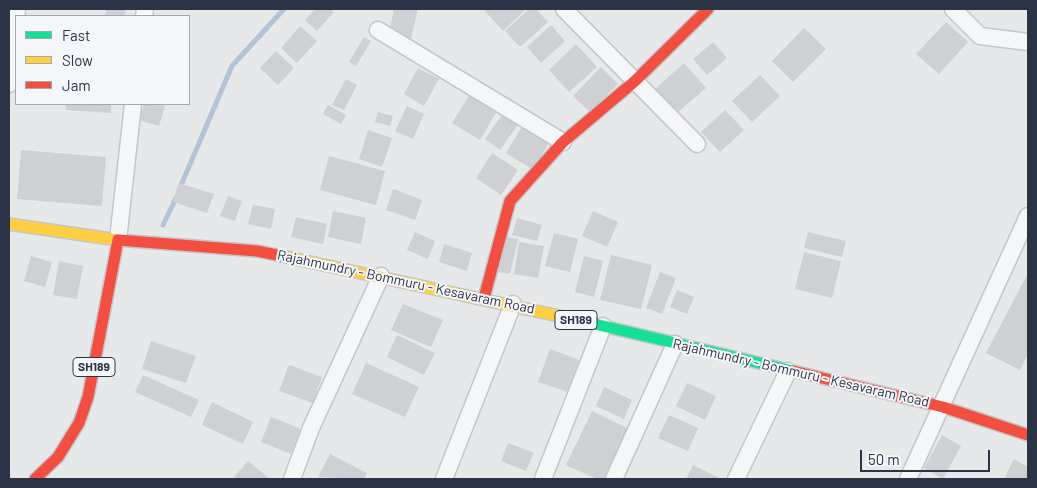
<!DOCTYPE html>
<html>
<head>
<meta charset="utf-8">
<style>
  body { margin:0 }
  #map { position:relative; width:1037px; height:488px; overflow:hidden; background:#e6e8ea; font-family:Barlow,sans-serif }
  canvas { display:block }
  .frame { position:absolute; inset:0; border:10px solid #2b3445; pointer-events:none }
  .legend { position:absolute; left:15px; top:15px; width:175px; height:90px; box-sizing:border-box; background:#f4f6f9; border:1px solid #a4a8b1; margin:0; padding:6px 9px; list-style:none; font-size:15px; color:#2b3445 }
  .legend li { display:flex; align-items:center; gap:10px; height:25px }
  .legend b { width:25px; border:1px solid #a4a8b1 }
  .scale { position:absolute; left:860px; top:450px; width:130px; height:22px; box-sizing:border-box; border:2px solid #2b3445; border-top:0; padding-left:6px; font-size:15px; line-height:18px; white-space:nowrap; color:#2b3445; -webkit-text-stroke:4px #f4f6f9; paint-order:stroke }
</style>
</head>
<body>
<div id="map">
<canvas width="1037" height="488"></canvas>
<div class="frame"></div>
<ul class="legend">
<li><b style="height:6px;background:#16e098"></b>Fast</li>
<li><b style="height:6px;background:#ffcf43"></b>Slow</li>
<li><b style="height:6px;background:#f24e42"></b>Jam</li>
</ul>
<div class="scale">50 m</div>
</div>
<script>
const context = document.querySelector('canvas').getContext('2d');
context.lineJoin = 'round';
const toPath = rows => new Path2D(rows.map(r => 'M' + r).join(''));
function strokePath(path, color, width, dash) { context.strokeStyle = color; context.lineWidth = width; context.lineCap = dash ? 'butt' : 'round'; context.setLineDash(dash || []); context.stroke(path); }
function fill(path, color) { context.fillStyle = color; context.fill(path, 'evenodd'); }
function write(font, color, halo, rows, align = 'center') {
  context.font = font + ' Barlow,sans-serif'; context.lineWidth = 4; context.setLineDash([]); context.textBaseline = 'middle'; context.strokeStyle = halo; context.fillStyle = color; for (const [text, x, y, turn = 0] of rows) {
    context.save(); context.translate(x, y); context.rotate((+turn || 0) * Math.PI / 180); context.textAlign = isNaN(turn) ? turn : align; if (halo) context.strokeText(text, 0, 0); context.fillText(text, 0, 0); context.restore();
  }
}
strokePath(toPath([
  [179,190,232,66,284,9],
  [163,225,176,198]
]), '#b4c4d5', 5);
fill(toPath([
  [106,9,126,9,124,16,105,16],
  [315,9,330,9,334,12,317,31,305,20],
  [394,9,418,9,411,39,389,34],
  [483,9,526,9,503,31],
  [529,9,536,9,548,22,520,47,505,31],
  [946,22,968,42,939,74,916,54],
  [551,25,565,41,541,63,527,47],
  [300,26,317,41,297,63,281,48],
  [804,28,826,49,793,82,772,61],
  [364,37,371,41,356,66,349,62],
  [713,42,727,58,707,75,693,59],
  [576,44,597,67,569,92,549,70],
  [276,51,294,68,278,85,260,68],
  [684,63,706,88,677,113,655,89],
  [601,67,618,84,590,112,573,96],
  [418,68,439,79,424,106,404,94],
  [760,75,780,96,752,122,732,101],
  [346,79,357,85,344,110,332,105],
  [470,94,497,111,480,140,452,123],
  [66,104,111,104,111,113,66,110],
  [144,104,165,106,159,126,139,120],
  [328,105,346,115,341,124,323,114],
  [407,106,424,114,413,139,395,131],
  [725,110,744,130,720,152,701,132],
  [378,112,393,116,390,126,375,122],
  [504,112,519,123,500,150,485,139],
  [524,123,551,139,533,170,506,153],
  [368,130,392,138,382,167,359,159],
  [21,150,106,157,102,206,17,199],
  [492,153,518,170,501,195,476,178],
  [329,156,385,171,376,205,320,190],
  [179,183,214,194,207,213,173,202],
  [393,189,422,200,415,220,386,210],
  [228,196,242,201,235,221,220,216],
  [253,205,275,209,271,229,248,224],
  [333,211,366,218,361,244,328,237],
  [593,211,618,222,607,247,582,236],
  [296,217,327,224,323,244,291,237],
  [517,218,542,225,537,241,512,235],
  [415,232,435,241,428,259,407,250],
  [808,232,846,241,842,257,804,248],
  [554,233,578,239,570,272,545,266],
  [505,237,518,239,510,274,498,272],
  [519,242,544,246,538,278,514,274],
  [444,244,472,253,467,271,439,262],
  [804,252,841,261,832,298,795,289],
  [611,255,652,265,641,309,600,300],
  [31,256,52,262,45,287,24,281],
  [584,256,603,261,594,297,575,292],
  [59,261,83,266,77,299,53,295],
  [660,272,676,278,662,314,646,308],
  [1028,273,1028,354,1020,370,986,353],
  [677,290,694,297,687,314,670,307],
  [403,304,443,320,431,347,391,330],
  [397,335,435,353,424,375,387,357],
  [151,341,196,356,186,383,142,369],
  [550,349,579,360,568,392,538,382],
  [366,363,419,387,405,417,352,394],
  [289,365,322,377,313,403,279,391],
  [143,375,199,400,191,417,135,392],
  [687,383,716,396,705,420,676,406],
  [604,387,632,400,624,419,596,406],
  [212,402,253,422,243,444,202,425],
  [592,411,629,429,605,479,597,479,566,465],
  [669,415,698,428,688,451,658,438],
  [271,417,301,429,291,454,261,442],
  [942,435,961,446,943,479,924,468],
  [508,443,534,453,526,471,501,461],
  [330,454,367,473,364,479,318,477],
  [1014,459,1028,467,1028,479,1004,479],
  [248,461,270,479,237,479,234,477],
  [693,465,721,479,686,479]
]), '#ced0d3');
const street = toPath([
  [564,9,697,144],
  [953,9,980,36,1028,42],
  [144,16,145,9],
  [378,30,563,142],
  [9,84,17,9],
  [118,240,133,104],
  [292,479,311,428,381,276],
  [444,479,513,304],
  [543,479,603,326],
  [614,479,675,344],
  [736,479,788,371],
  [908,479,1028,216]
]);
const fast = toPath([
  [582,321,793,371]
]);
const slow = toPath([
  [9,224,118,240],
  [282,256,582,321]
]);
const jam = toPath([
  [484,298,510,201,563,142,635,81,708,9],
  [793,371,943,407,1028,435],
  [35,479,58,457,79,423,88,397,118,240,257,251,282,256]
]);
strokePath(street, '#c4c6c8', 19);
strokePath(fast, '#c4c6c8', 14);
strokePath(slow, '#c4c6c8', 14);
strokePath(jam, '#c4c6c8', 14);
strokePath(street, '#f5f6f7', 16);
strokePath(fast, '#16e098', 11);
strokePath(slow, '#ffcf43', 11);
strokePath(jam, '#f24e42', 11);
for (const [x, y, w] of [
  [576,320,42],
  [94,367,42]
]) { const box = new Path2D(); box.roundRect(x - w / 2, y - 9.5, w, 19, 4); context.fillStyle = '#f4f6f9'; context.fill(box); strokePath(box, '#2b3445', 1); }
write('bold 12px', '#2b3445', null, [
  ["SH189",576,320],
  ["SH189",94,367]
]);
write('14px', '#2b3445', '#f4f6f9', [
  ["Rajahmundry - Bommuru - Kesavaram Road",406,282,12],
  ["Rajahmundry - Bommuru - Kesavaram Road",801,373,13]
]);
</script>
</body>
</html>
